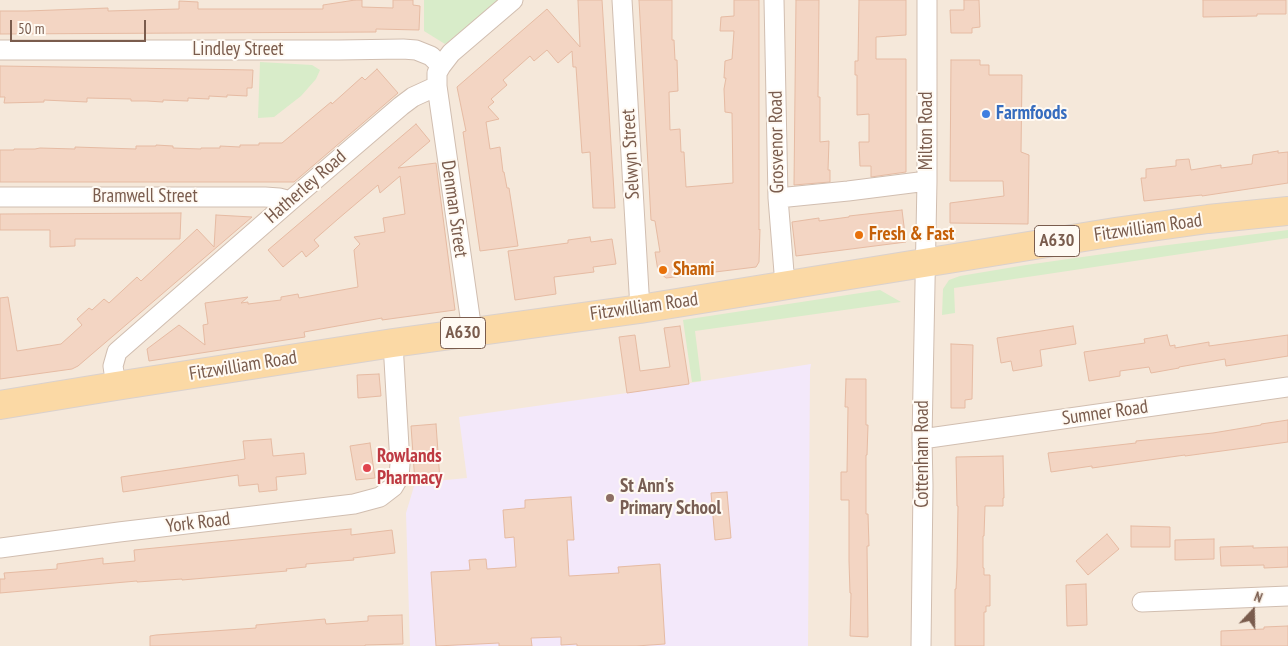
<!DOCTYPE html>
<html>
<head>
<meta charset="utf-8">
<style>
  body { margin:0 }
  #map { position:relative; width:1288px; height:646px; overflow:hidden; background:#fdf6ec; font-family:"PT Sans Narrow",sans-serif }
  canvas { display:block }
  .north { position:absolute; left:1228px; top:586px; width:50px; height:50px; -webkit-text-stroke:4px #fffaf3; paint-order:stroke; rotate:21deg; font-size:14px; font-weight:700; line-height:20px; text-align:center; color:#7a5c4d }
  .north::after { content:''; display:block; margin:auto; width:18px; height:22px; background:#7a5c4d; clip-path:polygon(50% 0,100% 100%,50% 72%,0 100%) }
  .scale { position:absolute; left:10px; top:20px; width:136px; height:22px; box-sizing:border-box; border:2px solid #7a5c4d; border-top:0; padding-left:6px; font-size:15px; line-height:18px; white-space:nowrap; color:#7a5c4d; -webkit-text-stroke:4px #fffaf3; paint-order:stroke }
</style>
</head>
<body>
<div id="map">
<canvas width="1288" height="646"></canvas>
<div class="north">N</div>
<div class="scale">50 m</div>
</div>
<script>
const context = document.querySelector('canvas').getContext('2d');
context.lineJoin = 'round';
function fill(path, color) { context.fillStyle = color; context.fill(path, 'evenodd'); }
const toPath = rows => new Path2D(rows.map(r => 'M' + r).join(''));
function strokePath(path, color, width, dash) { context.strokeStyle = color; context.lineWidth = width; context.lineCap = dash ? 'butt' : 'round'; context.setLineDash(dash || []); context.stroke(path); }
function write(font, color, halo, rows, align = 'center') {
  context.font = font + ' "PT Sans Narrow",sans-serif'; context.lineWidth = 4; context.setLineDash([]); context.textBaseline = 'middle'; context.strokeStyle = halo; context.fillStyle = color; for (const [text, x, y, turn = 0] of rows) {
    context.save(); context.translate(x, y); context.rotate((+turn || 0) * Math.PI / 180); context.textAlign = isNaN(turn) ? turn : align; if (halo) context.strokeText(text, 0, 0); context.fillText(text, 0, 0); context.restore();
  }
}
fill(toPath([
  [0,0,1288,0,1288,646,0,646]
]), '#f5e8da');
fill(toPath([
  [811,364,810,370,808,646,410,646,406,513,415,483,467,478,459,417,627,393]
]), '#f3e8fa');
fill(toPath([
  [424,0,501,0,445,44,424,31],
  [260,62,312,65,320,70,316,79,301,96,274,117,258,118],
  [1288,230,1288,238,954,288,955,313,942,315,943,289,949,280,960,276,1026,265,1160,246],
  [880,290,901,302,695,331,701,379,701,381,692,382,683,320]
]), '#d8ecc9');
const building = toPath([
  [355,0,362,0,362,7,393,8,393,0,413,0,413,5,420,6,419,30,376,29,376,32,0,34,0,11,27,11,108,8,108,11,179,9,179,1,198,2,198,9,323,9,323,5,355,0],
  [578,0,602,0,615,208,593,208,590,152,582,153,576,67,573,67,572,51,558,63,547,50,534,61,530,56,503,80,507,85,491,99,494,102,488,107,499,119,486,122,490,149,500,147,503,172,504,172,507,188,509,188,518,246,480,251,463,132,466,131,457,87,547,9,580,47,578,0],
  [639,0,672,0,672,40,674,40,675,60,677,60,678,91,669,92,670,130,680,129,681,152,684,152,686,187,733,183,732,113,725,112,724,89,726,78,724,78,725,61,732,59,734,31,720,31,721,17,734,16,734,0,759,0,759,230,760,229,759,262,756,267,666,278,658,271,655,252,660,252,655,221,651,220,639,0],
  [796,0,819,0,818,97,820,97,820,142,829,141,828,170,830,170,830,182,794,185,796,0],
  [859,0,906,0,906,35,876,37,876,59,906,59,906,172,871,177,871,166,860,166,859,142,869,142,869,114,857,115,857,75,855,75,855,61,858,61,859,0],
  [964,0,979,0,980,27,972,28,972,33,951,33,950,10,964,10,964,0],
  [1203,0,1286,0,1286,14,1257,14,1257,16,1203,17,1203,0],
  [951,60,980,60,980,65,989,65,989,75,1022,75,1021,152,1029,155,1028,224,950,223,950,203,1004,196,1003,181,950,181,951,60],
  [0,66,253,70,252,88,247,88,247,96,227,95,227,97,209,96,209,99,188,98,188,101,163,100,163,102,147,101,131,101,131,99,87,98,87,102,44,100,44,102,4,103,5,97,0,97,0,66],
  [377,69,398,93,294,182,0,182,0,150,14,150,14,149,35,149,40,148,75,149,75,147,136,149,136,146,156,146,156,145,173,146,173,148,201,149,201,148,220,148,220,146,240,147,240,145,259,145,259,143,282,143,331,102,332,104,362,77,365,80,377,69],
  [416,124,430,141,398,168,436,163,455,310,382,320,382,318,304,332,305,337,149,361,147,349,179,325,205,345,203,325,208,324,205,303,248,297,241,303,248,302,248,304,281,300,281,297,298,294,299,298,358,287,354,250,360,244,354,237,385,232,383,218,405,214,400,176,380,193,378,185,338,219,314,240,319,246,306,257,302,251,283,267,268,250,416,124],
  [1278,151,1278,153,1288,152,1288,183,1202,196,1202,195,1144,201,1141,178,1146,178,1146,169,1176,166,1176,160,1189,159,1191,170,1221,165,1221,168,1252,164,1253,155,1278,151],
  [902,210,906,242,796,256,792,222,819,218,819,221,849,217,849,216,902,210],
  [181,213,180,239,75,239,75,246,50,247,50,230,0,230,0,214,181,213],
  [216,215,252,217,78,366,72,369,0,379,0,298,8,297,17,351,61,344,82,325,77,319,89,308,92,310,104,299,109,303,137,277,141,281,197,229,214,247,216,215],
  [590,237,591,242,612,239,616,264,593,267,594,272,554,277,556,294,515,300,508,251,568,243,568,240,590,237],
  [680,326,689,384,627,393,619,337,635,335,640,371,670,367,664,328,680,326],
  [1073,326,1076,344,1040,350,1042,366,1013,371,1011,361,1001,363,997,338,1073,326],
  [1167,335,1170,346,1175,345,1175,348,1209,342,1209,346,1288,335,1288,356,1226,366,1225,359,1179,367,1179,368,1151,373,1149,367,1120,371,1120,376,1089,381,1084,352,1145,343,1144,339,1167,335],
  [951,344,973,345,972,399,965,400,965,408,951,408,951,344],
  [379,374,381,396,358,398,357,375,379,374],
  [846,379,866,379,866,425,868,425,867,455,866,455,866,514,868,514,869,546,867,546,868,637,850,636,851,593,850,593,849,561,849,500,841,500,841,472,847,472,848,407,845,407,846,379],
  [1288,420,1288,442,1185,456,1185,455,1092,468,1092,466,1051,472,1048,453,1136,443,1136,441,1213,433,1261,425,1261,424,1288,420],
  [436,424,440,481,415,483,411,426,436,424],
  [271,439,273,456,304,453,306,474,276,477,277,490,259,492,258,484,239,486,238,475,123,492,121,477,245,459,243,441,271,439],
  [370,443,375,478,356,480,350,446,370,443],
  [1003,456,1004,498,1003,498,1003,506,985,506,984,536,983,536,983,568,984,568,984,575,990,575,990,606,986,606,986,612,984,612,984,646,955,646,955,589,956,589,957,567,958,506,957,506,956,457,1003,456],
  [727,492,731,538,715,540,711,493,727,492],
  [571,497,574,540,567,540,569,576,619,573,618,567,660,564,665,644,636,646,577,646,577,644,561,645,561,637,531,638,532,646,499,646,499,643,436,646,431,572,470,570,469,560,486,559,487,569,516,567,514,537,505,538,503,510,525,508,525,500,571,497],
  [1131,526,1170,527,1170,547,1131,547,1131,526],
  [351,529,351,535,392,530,395,553,353,558,354,560,306,564,306,567,286,569,287,571,182,580,182,579,137,582,137,581,0,593,0,579,5,579,4,573,57,569,57,564,103,558,103,564,135,561,134,550,351,529],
  [1107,534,1119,549,1088,575,1076,561,1107,534],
  [1214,539,1214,559,1175,560,1175,540,1214,539],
  [1253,546,1253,548,1288,547,1288,567,1264,568,1264,565,1221,566,1220,547,1253,546],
  [1086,584,1087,625,1067,626,1066,585,1086,584],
  [402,615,403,644,365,645,365,646,150,646,150,636,156,635,256,628,256,625,325,619,326,624,368,621,368,616,402,615],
  [1288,626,1288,646,1221,646,1221,631,1264,629,1264,627,1288,626]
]);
fill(building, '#f3d5c3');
strokePath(building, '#e6bba3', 1);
const street = toPath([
  [622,0,640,309],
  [774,0,778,198,785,285],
  [0,50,339,50,403,49,416,50,431,56,441,66],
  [437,86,472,331],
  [0,197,265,197,279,198,290,201],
  [778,198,848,191,927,181],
  [116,386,113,366,117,352,290,201,401,106,413,97,437,86,437,73,441,66,451,53,513,0],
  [922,439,1288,387],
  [0,548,119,532,354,504,380,497,393,487,399,477,400,464,393,343],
  [1142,602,1288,596],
  [921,646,923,486,922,439,927,181,927,0]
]);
const primary = toPath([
  [0,405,116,386,393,343,640,309,1115,232,1208,219,1288,211]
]);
strokePath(street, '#d1beb0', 21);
strokePath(primary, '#dad1cd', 30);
strokePath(street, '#fff', 19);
strokePath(primary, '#fbd9a5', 28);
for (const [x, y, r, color] of [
  [986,114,5,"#3f7fe0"],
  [859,235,5,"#e8710a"],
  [663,270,5,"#e8710a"],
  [367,468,5,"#e0444e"],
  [610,498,5,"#8d6e63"]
]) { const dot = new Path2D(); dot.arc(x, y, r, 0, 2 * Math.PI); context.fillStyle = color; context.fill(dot); strokePath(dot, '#fffaf3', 2); }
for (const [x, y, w] of [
  [1057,241,45],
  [463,333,45]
]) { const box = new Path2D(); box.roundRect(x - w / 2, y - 15.5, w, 31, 4); context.fillStyle = '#fffaf3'; context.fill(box); strokePath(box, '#7a5c4d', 1); }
write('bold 18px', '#7a5c4d', null, [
  ["A630",1057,241],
  ["A630",463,333]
]);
write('19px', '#7a5c4d', '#fffaf3', [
  ["Lindley Street",238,50],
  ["Milton Road",927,131,-90],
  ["Grosvenor Road",777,142,-91],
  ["Selwyn Street",631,154,-93],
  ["Hatherley Road",306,187,-41],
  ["Bramwell Street",145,197],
  ["Denman Street",454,209,82],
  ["Fitzwilliam Road",1148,228,-8],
  ["Fitzwilliam Road",644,307,-8],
  ["Fitzwilliam Road",243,366,-9],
  ["Sumner Road",1105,413,-8],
  ["Cottenham Road",923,454,-90],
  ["York Road",198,523,-7]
]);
write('bold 19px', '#366cbe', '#fffaf3', [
  ["Farmfoods",996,114]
], 'left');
write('bold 19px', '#c56008', '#fffaf3', [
  ["Fresh & Fast",869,235],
  ["Shami",673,270]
], 'left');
write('bold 19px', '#be3a42', '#fffaf3', [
  ["Rowlands",377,457],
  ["Pharmacy",377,479]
], 'left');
write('bold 19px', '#785e54', '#fffaf3', [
  ["St Ann's",620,487],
  ["Primary School",620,509]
], 'left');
</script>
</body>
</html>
